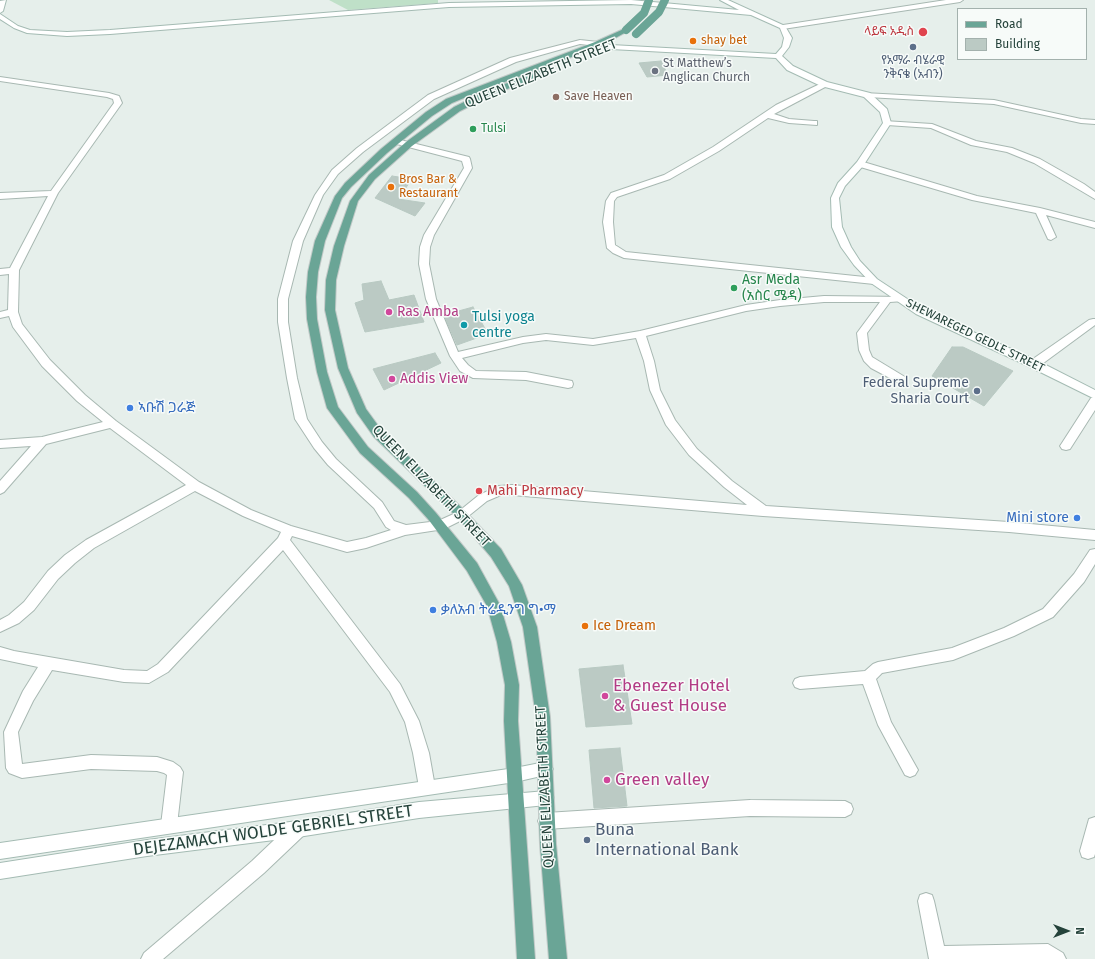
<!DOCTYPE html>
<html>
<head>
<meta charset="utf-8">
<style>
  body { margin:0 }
  #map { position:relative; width:1095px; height:959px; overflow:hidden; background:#e6efeb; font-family:"Fira Sans",sans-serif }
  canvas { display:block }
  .legend { position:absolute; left:957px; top:8px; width:130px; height:52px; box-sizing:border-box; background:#f7fbf9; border:1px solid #a3b1ad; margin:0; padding:5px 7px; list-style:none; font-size:12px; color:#24423a }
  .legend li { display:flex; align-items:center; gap:8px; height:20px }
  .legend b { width:20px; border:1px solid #a3b1ad }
  .north { position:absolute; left:1047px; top:911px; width:40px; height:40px; -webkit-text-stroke:3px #f7fbf9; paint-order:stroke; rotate:90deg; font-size:11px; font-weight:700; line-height:16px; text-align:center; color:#24423a }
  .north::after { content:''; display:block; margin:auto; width:14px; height:18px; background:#24423a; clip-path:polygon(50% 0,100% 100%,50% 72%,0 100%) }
</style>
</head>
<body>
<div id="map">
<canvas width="1095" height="959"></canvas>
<ul class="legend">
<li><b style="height:5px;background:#6aa596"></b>Road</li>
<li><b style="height:11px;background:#bbcac4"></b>Building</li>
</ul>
<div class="north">N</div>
</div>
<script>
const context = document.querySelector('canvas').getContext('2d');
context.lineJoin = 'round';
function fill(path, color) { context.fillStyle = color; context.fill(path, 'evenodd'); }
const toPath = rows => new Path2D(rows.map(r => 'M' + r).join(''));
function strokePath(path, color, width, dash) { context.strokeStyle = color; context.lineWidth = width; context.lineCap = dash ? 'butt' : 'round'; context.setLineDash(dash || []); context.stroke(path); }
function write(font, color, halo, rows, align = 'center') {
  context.font = font + ' "Fira Sans","Noto Sans Ethiopic",sans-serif'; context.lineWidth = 3; context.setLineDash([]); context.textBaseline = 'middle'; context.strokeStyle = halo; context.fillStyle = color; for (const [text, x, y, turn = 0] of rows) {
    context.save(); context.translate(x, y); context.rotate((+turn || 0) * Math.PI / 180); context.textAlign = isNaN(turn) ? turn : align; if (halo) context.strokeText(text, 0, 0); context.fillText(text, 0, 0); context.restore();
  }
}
fill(toPath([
  [329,0,438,0,438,3,348,10]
]), '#bfe0c8');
const building = toPath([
  [661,61,668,75,647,77,639,63,661,61],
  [392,176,412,179,398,199,425,203,415,216,375,198,392,176],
  [381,281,389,300,414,295,424,322,365,332,355,303,364,300,362,284,381,281],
  [473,307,488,334,457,345,444,315,473,307],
  [952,347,963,347,1013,371,984,406,932,376,952,347],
  [435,353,441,363,384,390,373,369,435,353],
  [623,665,632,724,586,727,579,669,623,665],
  [620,748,627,806,594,808,589,750,620,748]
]);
fill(building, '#bbcac4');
strokePath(building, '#b8c9c2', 1);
const street = toPath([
  [946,0,963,0,960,2,783,29,780,27,783,25,946,0],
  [580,40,598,42,602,44,598,46,580,44,516,62,434,99,363,152,338,174,323,195,303,241,288,299,288,322,297,378,307,419,322,442,336,459,382,502,394,521,406,525,438,521,458,512,479,495,499,486,512,485,747,505,724,487,689,455,666,425,650,390,644,361,636,338,593,345,546,340,523,343,462,358,468,365,476,371,526,372,572,381,573,384,572,387,568,388,526,380,473,378,460,371,450,356,426,299,419,264,420,247,424,235,464,168,462,161,393,143,392,141,396,139,469,157,470,159,472,168,434,235,430,247,429,264,436,299,458,352,523,337,546,334,593,339,640,331,746,305,780,300,824,296,904,297,905,299,904,301,890,302,867,333,869,350,872,357,905,377,906,380,905,383,901,384,871,368,864,361,859,350,857,333,880,302,824,302,780,306,746,311,646,336,654,361,660,390,675,420,697,449,732,481,766,506,1009,522,1095,530,1095,540,1009,532,763,516,512,495,501,495,487,501,466,518,444,529,405,535,366,548,347,552,292,536,290,540,400,684,419,721,429,753,435,787,432,792,427,794,422,792,419,787,413,753,405,722,390,692,283,550,168,672,149,683,124,682,52,670,33,701,18,732,22,764,91,755,157,757,173,762,180,767,183,772,177,825,175,831,169,833,163,831,161,825,167,775,164,773,157,771,91,769,22,778,9,773,6,768,4,732,23,691,38,667,0,659,0,647,14,651,124,670,147,671,158,664,278,538,281,532,243,516,195,491,94,548,75,563,58,579,34,610,19,623,0,632,0,620,9,615,24,602,48,571,65,555,86,540,186,485,110,428,46,444,4,492,0,494,0,481,31,446,0,448,0,440,42,437,103,422,77,401,42,366,13,327,9,316,0,318,0,312,8,310,9,274,0,275,0,269,10,268,48,196,0,199,0,193,51,191,114,103,113,99,107,97,0,81,0,77,109,93,119,96,122,103,58,193,19,270,18,312,22,324,50,360,85,395,116,421,199,482,251,510,291,526,347,542,366,538,391,530,386,527,374,508,328,465,314,448,295,419,287,378,278,322,278,299,293,241,315,195,332,170,357,148,428,95,510,58,580,40],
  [824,82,828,84,827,86,774,114,789,119,814,121,817,121,817,125,789,123,768,118,719,151,670,179,617,197,614,201,613,222,615,245,626,252,874,278,879,281,877,283,874,284,624,258,613,253,607,248,603,222,606,201,611,193,664,175,713,147,776,105,824,82],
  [864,93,994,100,1081,119,1095,120,1095,124,1081,123,994,104,867,97,863,95,864,93],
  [884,121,932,124,976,141,1012,148,1040,159,1084,184,1095,192,1095,199,1034,163,1007,152,971,145,931,128,887,125,884,125,884,121],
  [860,161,977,196,1040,208,1095,222,1095,228,1046,215,1056,237,1051,240,1048,239,1036,213,972,200,857,166,856,164,860,161],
  [1093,319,1095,319,1095,325,1038,367,1030,367,1029,364,1030,361,1089,320,1093,319],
  [1095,397,1095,410,1070,449,1066,450,1062,449,1060,446,1062,443,1091,398,1095,397],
  [1095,549,1095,564,1084,582,1053,617,1014,636,953,660,882,673,876,679,891,722,918,770,915,775,910,777,905,775,878,725,863,684,800,689,795,687,793,683,795,679,800,677,865,671,873,664,878,662,952,648,1004,628,1043,609,1074,574,1090,550,1095,549],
  [750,800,845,801,851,804,853,809,851,814,845,817,750,816,546,829,540,826,538,821,540,816,546,813,750,800],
  [1095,817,1095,854,1094,857,1088,859,1082,857,1080,851,1089,819,1095,817],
  [298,821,304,823,306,829,304,835,264,873,163,959,141,959,144,953,252,861,292,823,298,821],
  [926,893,932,895,934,901,944,946,1048,944,1063,953,1066,959,929,959,918,901,920,895,926,893]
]);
const secondary = toPath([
  [6,0,3,11,0,13,0,1,6,0],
  [631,0,739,10,720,0,728,0,785,26,792,38,789,47,782,56,793,66,827,82,870,93,887,109,891,123,863,166,845,186,839,198,842,227,851,247,860,261,877,279,924,310,1038,361,1095,390,1095,399,1030,367,916,314,871,283,854,265,841,247,832,227,831,198,838,183,857,162,883,123,880,112,864,97,821,86,787,70,776,58,611,49,594,44,598,42,611,45,776,54,782,47,784,38,780,28,751,15,631,4,449,7,110,34,67,36,27,33,14,28,0,19,0,14,18,26,30,30,67,32,110,30,449,3,631,0],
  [545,762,550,764,553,769,550,774,515,782,0,859,0,843,515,768,545,762],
  [546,791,552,793,554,798,552,803,546,805,419,818,298,837,147,856,0,879,0,863,147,840,298,821,419,802,546,791]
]);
const primary = toPath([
  [626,28,629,30,628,31,601,46,483,90,452,103,432,116,387,153,351,187,342,198,325,241,318,272,316,297,317,319,327,372,338,407,368,447,417,492,436,513,477,563,500,605,511,642,519,685,518,721,535,959,517,959,504,721,505,685,497,642,487,606,467,571,428,519,409,498,360,453,327,408,317,372,307,319,306,297,308,272,315,241,335,196,345,183,381,149,426,112,446,99,595,42,626,28],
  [544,69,547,69,551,71,490,96,460,111,412,146,375,179,358,201,344,246,336,280,335,310,348,368,366,409,382,431,466,512,501,549,522,585,537,627,550,717,556,844,567,959,549,959,540,844,536,717,523,627,509,586,491,557,458,518,374,437,357,413,338,368,325,310,326,280,334,246,350,201,369,175,406,142,454,107,484,92,544,69]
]);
strokePath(street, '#a8b8b2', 2);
strokePath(secondary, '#a4bbb3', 2);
strokePath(primary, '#c2cac8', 2);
fill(street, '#fff');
fill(secondary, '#fff');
fill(primary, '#6aa596');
const primaryBridge = toPath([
  [626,30,644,13,649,0],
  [636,34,659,12,665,0]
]);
strokePath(primaryBridge, '#c2cac8', 8, []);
strokePath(primaryBridge, '#6aa596', 8);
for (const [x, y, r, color] of [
  [923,32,5,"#e0444e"],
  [693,41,4,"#e8710a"],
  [913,47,4,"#5c6f8a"],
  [655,71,4,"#6b7280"],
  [556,97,4,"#8d6e63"],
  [473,129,4,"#2e9e5b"],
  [391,187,4,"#e8710a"],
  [734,288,4,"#2e9e5b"],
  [389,312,4,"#d1479c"],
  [464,325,4,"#0f9aa8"],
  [392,379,4,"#d1479c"],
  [977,391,4,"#5c6f8a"],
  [130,408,4,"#3f7fe0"],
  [479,491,4,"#e0444e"],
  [1077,518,4,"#3f7fe0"],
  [433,610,4,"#3f7fe0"],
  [585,626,4,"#e8710a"],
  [605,696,4,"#d1479c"],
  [607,780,4,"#d1479c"],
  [587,840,4,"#5c6f8a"]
]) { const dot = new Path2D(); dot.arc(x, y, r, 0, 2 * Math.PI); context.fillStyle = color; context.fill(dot); strokePath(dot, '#f7fbf9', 1.5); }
write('12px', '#be3a42', '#f7fbf9', [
  ["ላይፍ አዲስ",914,32]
], 'right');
write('12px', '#c56008', '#f7fbf9', [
  ["shay bet",701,41],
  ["Bros Bar &",399,180],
  ["Restaurant",399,194]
], 'left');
write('12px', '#4e5e75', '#f7fbf9', [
  ["የአማራ ብሄራዊ",913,61],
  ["ንቅናቄ (አብን)",913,75]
]);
write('12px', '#5b616d', '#f7fbf9', [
  ["St Matthew’s",663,64],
  ["Anglican Church",663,78]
], 'left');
write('12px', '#785e54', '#f7fbf9', [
  ["Save Heaven",564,97]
], 'left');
write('12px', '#27864d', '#f7fbf9', [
  ["Tulsi",481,129]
], 'left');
write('12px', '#24423a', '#f7fbf9', [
  ["SHEWAREGED GEDLE STREET",975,336,26]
]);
write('14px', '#24423a', '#f7fbf9', [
  ["QUEEN ELIZABETH STREET",541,74,-22],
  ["QUEEN ELIZABETH STREET",431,486,46],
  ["QUEEN ELIZABETH STREET",545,787,-93]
]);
write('14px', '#27864d', '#f7fbf9', [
  ["Asr Meda",742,280],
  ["(አስር ሜዳ)",742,296]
], 'left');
write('14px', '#b23c85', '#f7fbf9', [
  ["Ras Amba",397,312],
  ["Addis View",400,379]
], 'left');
write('14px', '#0d838f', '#f7fbf9', [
  ["Tulsi yoga",472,317],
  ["centre",472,333]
], 'left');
write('14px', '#4e5e75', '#f7fbf9', [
  ["Federal Supreme",969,383],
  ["Sharia Court",969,399]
], 'right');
write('14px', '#366cbe', '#f7fbf9', [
  ["ኣቡሽ ጋራጅ",138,408],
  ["Mini store",1069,518,"right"],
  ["ቃለአብ ትሬዲንግ ግ•ማ",441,610]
], 'left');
write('14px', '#be3a42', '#f7fbf9', [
  ["Mahi Pharmacy",487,491]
], 'left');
write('14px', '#c56008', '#f7fbf9', [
  ["Ice Dream",593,626]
], 'left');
write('17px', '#b23c85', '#f7fbf9', [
  ["Ebenezer Hotel",613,686],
  ["& Guest House",613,706],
  ["Green valley",615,780]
], 'left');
write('17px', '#4e5e75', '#f7fbf9', [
  ["Buna",595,830],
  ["International Bank",595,850]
], 'left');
write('17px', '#24423a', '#f7fbf9', [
  ["DEJEZAMACH WOLDE GEBRIEL STREET",273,831,-8]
]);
</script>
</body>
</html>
